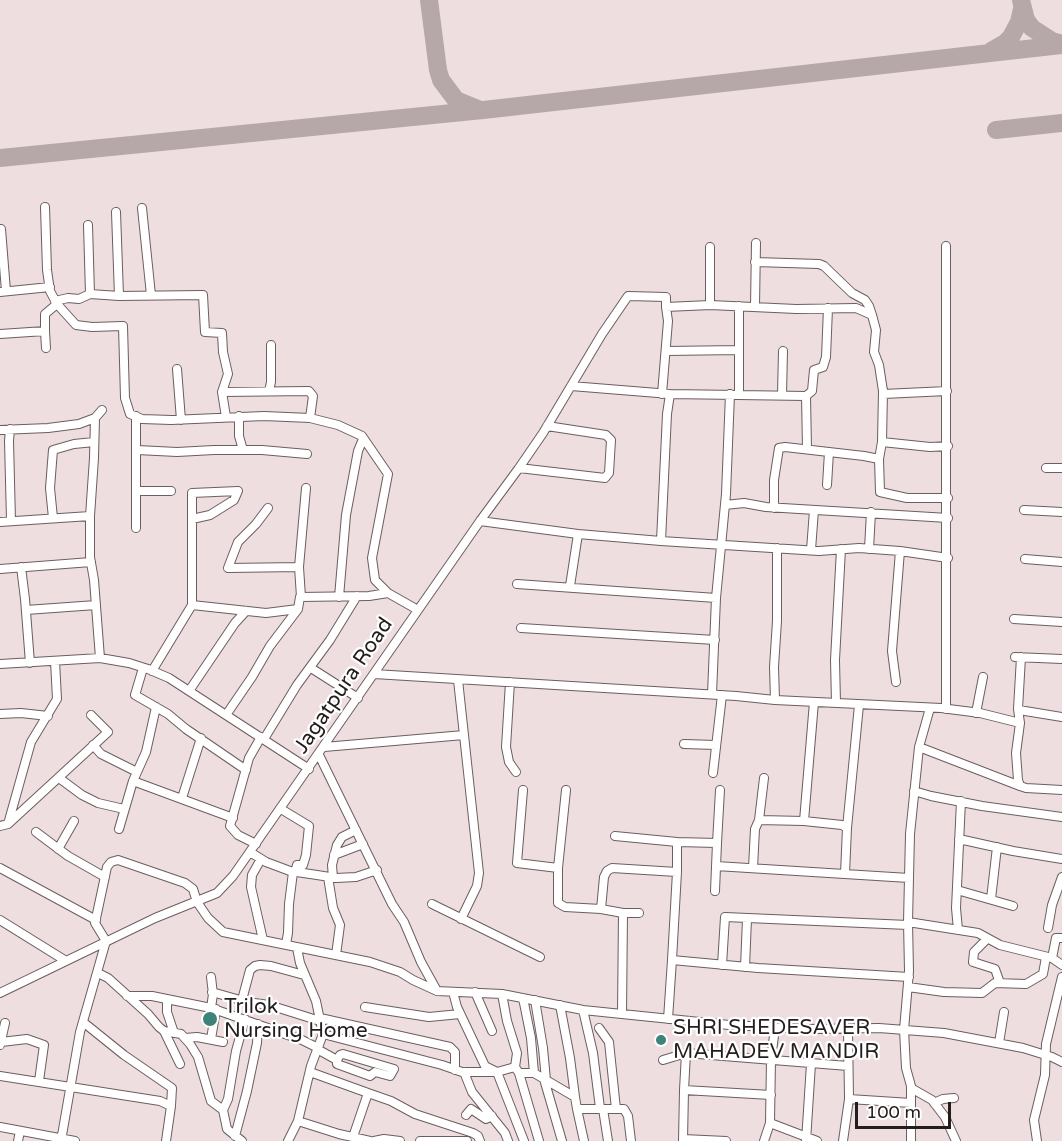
<!DOCTYPE html>
<html>
<head>
<meta charset="utf-8">
<style>
  body { margin:0 }
  #map { position:relative; width:1062px; height:1141px; overflow:hidden; background:#efdedf; font-family:"Varela Round",sans-serif }
  canvas { display:block }
  .scale { position:absolute; left:855px; top:1102px; width:96px; height:27px; box-sizing:border-box; border:3px solid #231d1d; border-top:0; padding-left:8px; font-size:18px; line-height:21px; white-space:nowrap; color:#231d1d; -webkit-text-stroke:4px #fff; paint-order:stroke }
</style>
</head>
<body>
<div id="map">
<canvas width="1062" height="1141"></canvas>
<div class="scale">100 m</div>
</div>
<script>
const context = document.querySelector('canvas').getContext('2d');
context.lineJoin = 'round';
const toPath = rows => new Path2D(rows.map(r => 'M' + r).join(''));
function strokePath(path, color, width, dash) { context.strokeStyle = color; context.lineWidth = width; context.lineCap = dash ? 'butt' : 'round'; context.setLineDash(dash || []); context.stroke(path); }
function write(font, color, halo, rows, align = 'center') {
  context.font = font + ' "Varela Round",sans-serif'; context.lineWidth = 4.5; context.setLineDash([]); context.textBaseline = 'middle'; context.strokeStyle = halo; context.fillStyle = color; for (const [text, x, y, turn = 0] of rows) {
    context.save(); context.translate(x, y); context.rotate((+turn || 0) * Math.PI / 180); context.textAlign = isNaN(turn) ? turn : align; if (halo) context.strokeText(text, 0, 0); context.fillText(text, 0, 0); context.restore();
  }
}
strokePath(toPath([
  [429,0,438,70,441,80,456,100,478,109],
  [1021,0,1026,20,1032,28,1052,41,1062,44],
  [991,51,1005,43,1011,37,1019,22,1022,9],
  [996,130,1062,123],
  [0,158,483,110,1062,45]
]), '#b6a8a8', 18);
const minor = toPath([
  [45,207,47,270,50,291,57,304,76,325,92,327,123,326,125,398,130,414,142,419,171,420,264,416,310,418,338,425,362,436,388,474,372,558,375,580,388,593],
  [142,208,151,295],
  [116,212,119,296,203,295,205,332,222,333,223,352,228,374,222,392,226,417],
  [1,229,6,291],
  [946,246,946,709],
  [755,262,819,264,824,266,852,293,865,300,869,306,872,315],
  [0,292,50,287],
  [90,294,119,296],
  [55,301,68,298,79,299,90,294,88,225],
  [710,305,710,247],
  [739,306,739,394],
  [755,306,756,243],
  [45,331,46,348],
  [0,334,45,331,45,314,57,304],
  [666,351,739,350],
  [177,369,181,420],
  [571,386,670,394,806,396,812,391,814,370,823,367,826,357,828,308],
  [269,391,271,382,271,345],
  [222,392,309,391,313,396,310,418],
  [662,394,668,321,666,307],
  [883,394,947,391],
  [782,395,783,351],
  [806,396,807,449],
  [136,416,136,528],
  [239,416,239,436,243,450],
  [95,418,94,458,90,516,90,557,94,580,100,658],
  [10,429,9,441,11,521],
  [0,430,48,428,79,424,95,418,102,410],
  [137,450,177,452,214,450,262,450,307,454],
  [879,459,882,442],
  [519,468,605,478,609,473,611,440,606,435,547,426],
  [1046,468,1062,468],
  [827,485,829,452],
  [136,491,171,491],
  [725,505,744,503,766,507,948,518],
  [268,508,256,524,238,542,228,568,299,567],
  [774,508,774,480,779,448,785,447,864,456,879,459,880,492,907,498,948,498],
  [1024,510,1062,512],
  [53,518,50,488,53,450,74,444,94,442],
  [480,521,578,534,661,541,819,551,859,548,900,551,948,558],
  [0,522,90,516],
  [661,541,667,414,670,394],
  [869,549,871,512],
  [811,550,814,510],
  [1025,559,1062,562],
  [21,567,25,599,30,663],
  [0,569,91,562],
  [517,584,716,598,726,494,730,394],
  [570,586,578,534],
  [301,597,299,567,306,488],
  [339,597,346,515,358,451,363,439],
  [192,605,192,493,238,491,234,500,210,515,192,519],
  [26,610,96,605],
  [1014,619,1062,622],
  [521,628,715,640],
  [1015,657,1062,659],
  [0,664,100,658,129,663,148,669,169,678,309,769],
  [143,668,135,695,168,714,186,729,246,770],
  [311,668,358,698],
  [152,671,192,605,266,613,298,609,300,597,369,596,388,593,418,610],
  [374,674,736,696,775,700,941,708,980,713,1020,723,1016,753,1018,780,1020,786,1026,788,1062,790],
  [458,680,479,873,477,886,461,919],
  [510,682,506,747,509,762,516,772],
  [896,682,892,651,900,551],
  [189,691,235,623,246,611],
  [712,694,716,598],
  [775,700,774,667,777,621,777,548],
  [836,703,835,660,841,549],
  [156,707,146,752,133,781,233,818],
  [1019,710,1062,717],
  [976,713,983,677],
  [0,714,21,713,48,716],
  [226,715,252,677,270,646,298,609],
  [1020,723,1018,709,1021,657],
  [264,739,297,685,330,640,357,596],
  [684,744,716,745],
  [93,745,101,754,137,772],
  [324,747,464,735],
  [919,747,1020,786],
  [319,755,392,904,404,922,421,962,437,991],
  [713,773,722,695],
  [59,778,82,795,98,803,124,809],
  [523,790,517,863,558,868],
  [566,790,558,868,558,903,565,907,601,909,623,913,622,1014],
  [914,791,931,796,982,806,1062,817],
  [182,798,201,738],
  [281,809,309,826,306,855,303,865,297,865,295,872],
  [759,820,764,778],
  [804,821,814,702],
  [8,824,31,742,57,699,55,661],
  [0,826,8,824,108,732,91,715],
  [847,828,859,705],
  [119,829,133,781],
  [36,832,68,856,105,877],
  [615,836,677,842,677,872,672,960],
  [959,839,1013,851,1062,859],
  [677,842,717,843,715,891],
  [717,843,720,790],
  [256,844,238,835,230,826,249,758,261,737],
  [58,849,74,821],
  [250,852,266,862,290,871,317,875,336,878,356,877,377,870],
  [334,855,363,844],
  [261,859,252,875,251,887,263,940],
  [716,866,909,878,910,834,919,747,930,708],
  [0,868,96,920],
  [753,868,755,829,759,820,804,821,842,825,847,828,845,874],
  [328,877,333,908,340,925,336,955],
  [333,878,332,865,337,845,342,837,356,830],
  [909,878,908,922,909,971,904,1030,906,1068,911,1086,911,1141],
  [957,890,1013,906],
  [991,899,997,847],
  [432,904,540,957],
  [601,909,604,877,607,871,612,868,677,872],
  [623,913,639,913],
  [0,920,66,961],
  [908,922,978,933,1000,945,1052,958,1056,938,1062,938],
  [1048,928,1052,905,1062,877],
  [958,930,956,908,961,801],
  [987,939,974,952,973,962,995,969,1000,983],
  [286,944,288,933,289,904,293,872],
  [1052,958,1062,965],
  [722,965,725,917,908,925],
  [745,967,747,919],
  [98,973,108,978,148,1014,159,1027,164,1031,181,1034,190,1044,198,1057,211,1101,223,1110,227,1129,242,1141],
  [211,977,213,994,211,1008],
  [908,987,944,992,982,993,995,983,1026,984,1043,974,1046,957],
  [212,992,247,1002,269,1005,320,1021],
  [453,992,457,1007,485,1066,497,1072,524,1141],
  [475,992,492,1031],
  [0,993,155,918,217,893,233,876,480,521,519,468,543,433,602,334,628,296,666,297,666,307,710,305,796,309,856,308,872,315,876,330,874,352,879,365,883,391,882,442,930,447,948,446],
  [502,994,507,1021,517,1053,515,1067],
  [127,996,152,996,211,1008,302,1040,318,1048],
  [523,998,531,1038,534,1073],
  [167,999,167,1012,174,1033],
  [242,1000,250,970,255,966,260,965,271,966,304,975],
  [535,1000,543,1048,546,1080],
  [560,1005,570,1058,575,1097],
  [365,1007,429,1017,460,1014],
  [583,1010,593,1053,600,1108],
  [320,1018,450,1047,455,1052,455,1070],
  [668,1019,672,960,758,968,909,977],
  [83,1022,124,1055,172,1088,171,1106],
  [599,1028,609,1042,616,1109],
  [164,1031,180,1064],
  [323,1034,442,1065,462,1072,497,1072,515,1067,519,1073,534,1073,575,1097,577,1109,624,1109,628,1116,631,1141],
  [185,1038,197,1037,223,1042],
  [211,1039,216,1009],
  [1,1042,27,1039,44,1045,39,1081],
  [999,1043,1004,1012],
  [0,1045,5,1023],
  [317,1049,337,1060,337,1064,370,1076,375,1072,390,1076,394,1069,343,1054,340,1055,337,1060],
  [686,1053,684,1090,771,1095],
  [663,1060,686,1053,848,1066],
  [310,1072,368,1093,353,1137],
  [464,1072,472,1092,505,1133,508,1141],
  [519,1073,539,1141],
  [0,1076,160,1101,171,1106,166,1141],
  [544,1079,562,1141],
  [911,1088,932,1100,945,1117,956,1141],
  [368,1093,391,1101,415,1114,473,1133,478,1136,480,1141],
  [849,1099,911,1103],
  [934,1103,943,1099,954,1098],
  [577,1109,584,1141],
  [603,1109,608,1141],
  [223,1110,228,1099,236,1051,245,1019],
  [466,1115,471,1109,486,1119,492,1116],
  [298,1121,339,1134,370,1141],
  [770,1123,817,1141],
  [0,1127,75,1141],
  [235,1136,247,1091,257,1043,258,1024],
  [683,1139,726,1141],
  [18,1141,20,1131],
  [61,1141,80,1032,106,941,95,923,107,867,111,862,118,860,185,883,193,889,197,902,208,918,223,932,370,962,400,972,413,980,437,991,502,994,583,1010,729,1025,808,1029,879,1028,944,1033,1023,1048,1052,1057,1062,1062],
  [288,1141,298,1121,311,1066,323,1034,316,1001,300,963,297,948],
  [374,1141,384,1139,400,1141],
  [420,1141,441,1141],
  [443,1141,467,1141],
  [683,1141,684,1090],
  [764,1141,770,1123,771,1059,775,1028],
  [806,1141,811,1064],
  [843,1141,849,1099,848,1029],
  [1037,1141,1034,1120,1045,1075,1046,1044,1062,977]
]);
strokePath(minor, '#6c5e5e', 10);
strokePath(minor, '#fff', 8);
for (const [x, y, r, color] of [
  [210,1019,8,"#3d8379"],
  [661,1040,6,"#3d8379"]
]) { const dot = new Path2D(); dot.arc(x, y, r, 0, 2 * Math.PI); context.fillStyle = color; context.fill(dot); strokePath(dot, '#fff', 2); }
write('21px', '#231d1d', '#fff', [
  ["Jagatpura Road",344,686,-56]
]);
write('21px', '#231d1d', '#fff', [
  ["Trilok",224,1007],
  ["Nursing Home",224,1031],
  ["SHRI SHEDESAVER",673,1028],
  ["MAHADEV MANDIR",673,1052]
], 'left');
</script>
</body>
</html>
